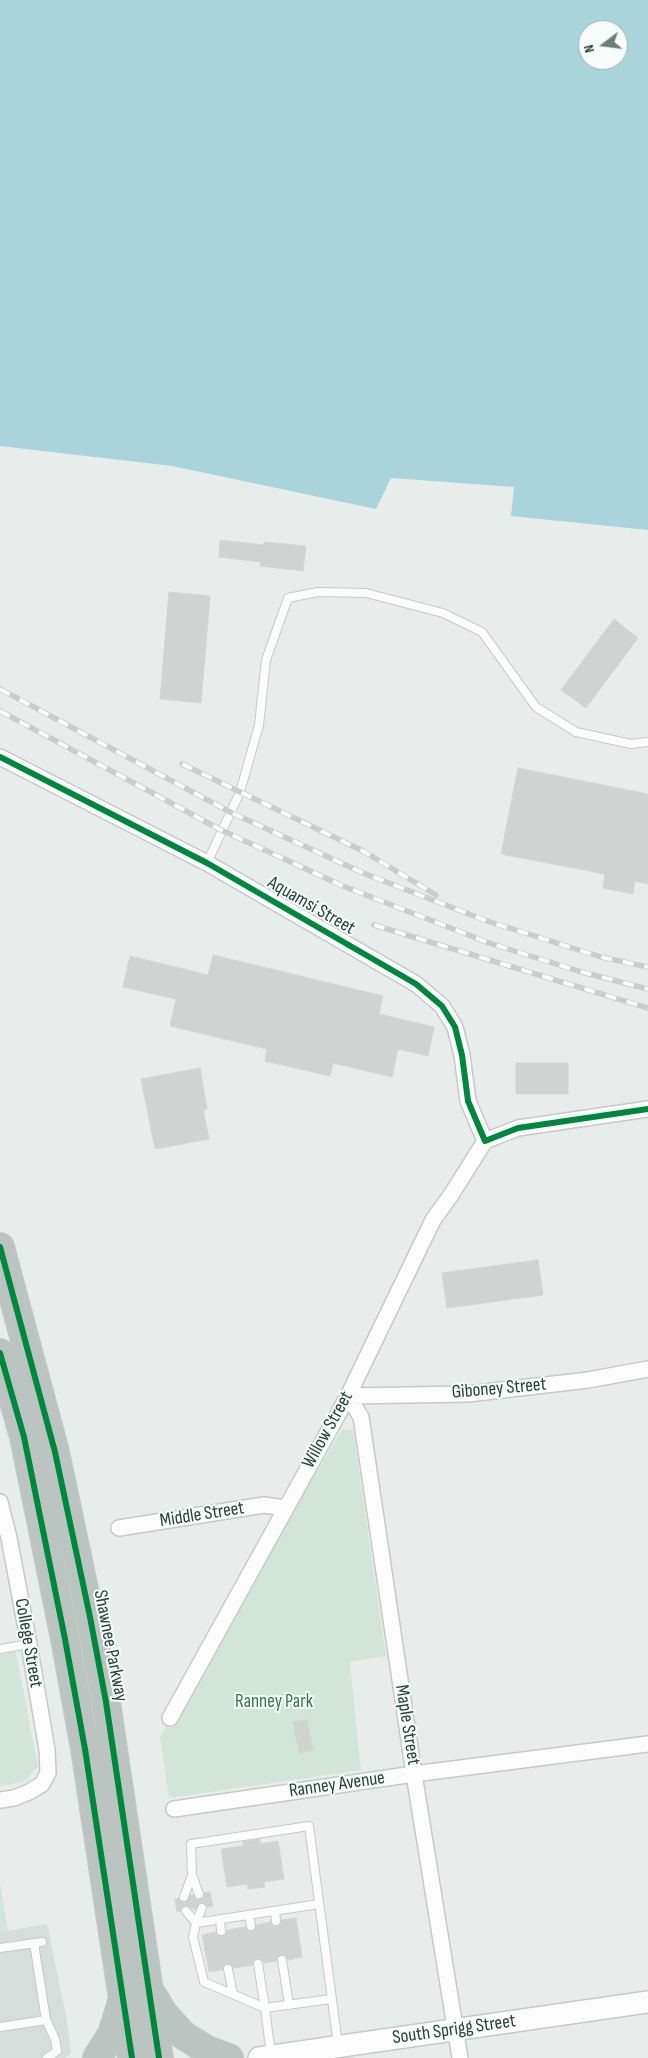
<!DOCTYPE html>
<html>
<head>
<meta charset="utf-8">
<style>
  body { margin:0 }
  #map { position:relative; width:648px; height:2058px; overflow:hidden; background:#e8edeb; font-family:"Sofia Sans Condensed",sans-serif }
  canvas { display:block }
  .north { position:absolute; left:578px; top:20px; width:50px; height:50px; box-sizing:border-box; background:#f7fbf9; border:1px solid #a3b1ad; border-radius:50%; rotate:255deg; font-size:14px; font-weight:700; line-height:20px; text-align:center; color:#24423a }
  .north::after { content:''; display:block; margin:auto; width:18px; height:22px; background:#697e78; clip-path:polygon(50% 0,100% 100%,50% 72%,0 100%) }
</style>
</head>
<body>
<div id="map">
<canvas width="648" height="2058"></canvas>
<div class="north">N</div>
</div>
<script>
const context = document.querySelector('canvas').getContext('2d');
context.lineJoin = 'round';
function fill(path, color) { context.fillStyle = color; context.fill(path, 'evenodd'); }
const toPath = rows => new Path2D(rows.map(r => 'M' + r).join(''));
function strokePath(path, color, width, dash) { context.strokeStyle = color; context.lineWidth = width; context.lineCap = dash ? 'butt' : 'round'; context.setLineDash(dash || []); context.stroke(path); }
function write(font, color, halo, rows, align = 'center') {
  context.font = font + ' "Sofia Sans Condensed",sans-serif'; context.lineWidth = 4; context.setLineDash([]); context.textBaseline = 'middle'; context.strokeStyle = halo; context.fillStyle = color; for (const [text, x, y, turn = 0] of rows) {
    context.save(); context.translate(x, y); context.rotate((+turn || 0) * Math.PI / 180); context.textAlign = isNaN(turn) ? turn : align; if (halo) context.strokeText(text, 0, 0); context.fillText(text, 0, 0); context.restore();
  }
}
fill(toPath([
  [47,1924,67,2021,71,2053,65,2058,0,2058,0,1932]
]), '#d6dedb');
fill(toPath([
  [342,1429,353,1430,386,1656,350,1662,361,1770,169,1798,160,1737],
  [16,1651,38,1767,23,1782,0,1786,0,1653],
  [0,1884,8,1930,0,1932]
]), '#d1e6d8');
fill(toPath([
  [0,0,648,0,648,530,511,516,514,487,391,478,376,509,172,466,0,446],
  [588,30,618,30,618,60,588,60]
]), '#a9d4db');
const building = toPath([
  [220,540,264,545,264,542,306,546,303,571,260,566,261,562,219,557,220,540],
  [169,592,210,596,201,703,160,699,169,592],
  [614,619,638,638,586,708,561,690,614,619],
  [518,768,648,794,648,884,635,881,633,894,603,888,605,874,501,854,518,768],
  [213,955,383,996,379,1014,434,1027,428,1056,398,1049,392,1077,333,1063,330,1076,265,1061,267,1049,170,1026,176,999,123,987,130,956,208,975,213,955],
  [516,1063,568,1063,568,1094,516,1094,516,1063],
  [200,1068,207,1109,203,1110,209,1139,155,1149,141,1079,200,1068],
  [538,1260,543,1295,447,1308,442,1273,538,1260],
  [307,1720,313,1750,299,1753,293,1722,307,1720],
  [260,1839,260,1844,278,1841,284,1879,264,1882,265,1887,248,1889,247,1884,227,1887,221,1849,243,1846,243,1842,260,1839],
  [210,1892,213,1906,208,1907,205,1903,201,1903,195,1910,186,1905,182,1907,180,1911,177,1912,175,1899,179,1898,182,1902,185,1902,190,1896,193,1895,196,1899,200,1899,204,1897,204,1893,210,1892],
  [296,1918,302,1957,288,1960,284,1955,281,1955,277,1958,276,1961,264,1963,262,1960,258,1958,254,1960,252,1965,234,1968,232,1965,227,1963,224,1965,222,1970,209,1972,202,1935,216,1932,218,1936,222,1936,226,1934,227,1930,245,1927,249,1931,252,1931,256,1928,256,1925,271,1922,273,1926,277,1926,281,1924,282,1920,296,1918]
]);
fill(building, '#cfd4d2');
strokePath(building, '#d1d6d4', 1);
const lane = toPath([
  [207,863,240,792,259,725,266,660,288,598,318,592,366,593,443,613,482,632,536,707,576,732,631,744,648,742],
  [0,1649,29,1644],
  [192,1875,199,1894],
  [184,1897,192,1875,191,1844,309,1826,338,2045],
  [186,1911,196,1923,193,1937,204,1982,265,2008,271,2055],
  [275,1911,276,1921],
  [249,1915,251,1926],
  [220,1919,221,1931],
  [196,1923,319,1904],
  [196,1923,202,1908],
  [34,1943,46,2020,55,2039,57,2051,47,2058],
  [0,1948,42,1942],
  [282,1960,289,2005],
  [258,1964,265,2008,331,1999],
  [228,1969,233,1994],
  [0,2027,46,2020]
]);
const street = toPath([
  [0,757,207,863,416,984,442,1006,455,1027,462,1055,468,1101,485,1141,518,1128,648,1109],
  [348,1396,361,1417,414,1774,460,2058],
  [348,1396,468,1394,588,1380,648,1369],
  [0,1502,9,1538,29,1644,47,1750,48,1773,42,1784,29,1792,14,1798,0,1800],
  [119,1528,264,1505,285,1508],
  [170,1718,348,1396,433,1220,451,1195,485,1141],
  [174,1809,414,1774,648,1744]
]);
const secondary = toPath([
  [259,2058,648,2002]
]);
const highway = toPath([
  [0,1247,55,1452,90,1617,106,1702,159,2058],
  [0,1353,24,1437,65,1639,85,1749,132,2058],
  [153,1996,163,2013,183,2035,207,2050,229,2058],
  [97,2058,112,2034,122,2002]
]);
strokePath(lane, '#c5cac8', 10);
strokePath(street, '#c5cac8', 18);
strokePath(secondary, '#c3cbc8', 24);
strokePath(highway, '#c3ccc9', 30);
strokePath(lane, '#fcfcfc', 8);
strokePath(street, '#fcfcfc', 15);
strokePath(secondary, '#fcfcfc', 21);
strokePath(highway, '#bcc4c2', 28);
const rail = toPath([
  [0,689,230,812,363,873,487,921,601,957,648,967],
  [0,711,221,830,343,886,489,943,578,971,648,989],
  [182,764,363,851,436,895],
  [374,925,648,1008]
]);
strokePath(rail, '#c9cdcc', 5.5);
strokePath(rail, '#f7fbf9', 4, [11]);
strokePath(toPath([
  [0,757,207,863,416,984,442,1006,455,1027,462,1055,468,1101,485,1141,518,1128,648,1109],
  [0,1247,55,1452,90,1617,106,1702,159,2058],
  [0,1353,24,1437,65,1639,85,1749,132,2058]
]), '#00873e', 6);
write('19px', '#24423a', '#f7fbf9', [
  ["Aquamsi Street",311,906,30],
  ["Giboney Street",499,1389,-5],
  ["Willow Street",328,1430,-61],
  ["Middle Street",202,1515,-9],
  ["College Street",28,1643,80],
  ["Shawnee Parkway",110,1646,79],
  ["Maple Street",407,1725,81],
  ["Ranney Avenue",337,1785,-8],
  ["South Sprigg Street",454,2030,-8]
]);
write('19px', '#2d7a4b', '#f7fbf9', [
  ["Ranney Park",274,1702]
]);
</script>
</body>
</html>
